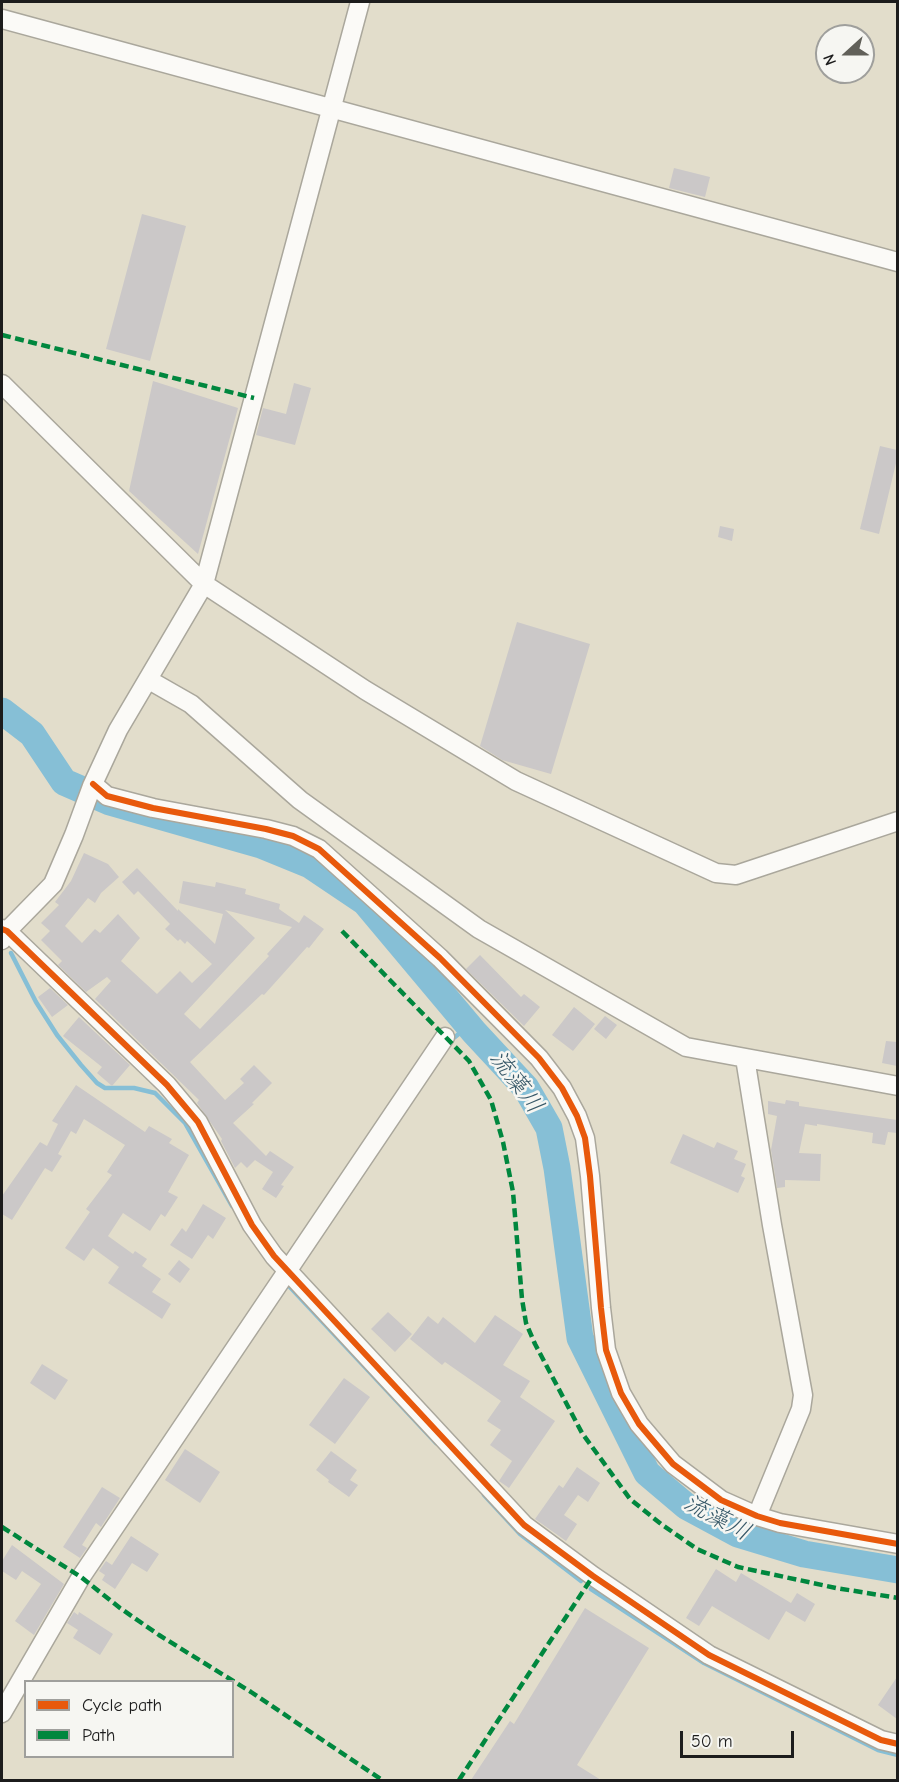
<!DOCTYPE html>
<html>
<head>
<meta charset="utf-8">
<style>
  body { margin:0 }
  #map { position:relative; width:899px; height:1782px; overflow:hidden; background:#e2ddcb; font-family:"Comic Neue",sans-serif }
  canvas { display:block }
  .frame { position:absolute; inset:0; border:3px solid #1c1c1c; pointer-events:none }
  .legend { position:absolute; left:24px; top:1680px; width:210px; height:78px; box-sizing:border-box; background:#f6f6f2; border:2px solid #9f9f9c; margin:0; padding:8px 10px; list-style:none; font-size:18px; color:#1c1c1c }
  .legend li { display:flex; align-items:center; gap:12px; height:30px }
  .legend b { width:30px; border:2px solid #9f9f9c }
  .north { position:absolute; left:815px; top:24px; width:60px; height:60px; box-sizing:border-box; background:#f6f6f2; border:2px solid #9f9f9c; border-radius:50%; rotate:249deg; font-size:16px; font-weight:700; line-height:24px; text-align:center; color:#1c1c1c }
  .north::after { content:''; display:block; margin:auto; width:21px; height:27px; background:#616059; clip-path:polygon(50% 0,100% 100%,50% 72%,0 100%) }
  .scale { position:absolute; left:680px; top:1731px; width:114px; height:27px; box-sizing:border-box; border:3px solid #1c1c1c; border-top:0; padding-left:8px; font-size:18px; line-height:21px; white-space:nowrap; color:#1c1c1c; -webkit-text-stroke:4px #f6f6f2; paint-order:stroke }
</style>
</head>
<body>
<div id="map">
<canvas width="899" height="1782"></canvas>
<div class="frame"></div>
<ul class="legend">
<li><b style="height:8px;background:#e8590c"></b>Cycle path</li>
<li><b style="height:8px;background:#00873e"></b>Path</li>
</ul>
<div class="north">N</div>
<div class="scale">50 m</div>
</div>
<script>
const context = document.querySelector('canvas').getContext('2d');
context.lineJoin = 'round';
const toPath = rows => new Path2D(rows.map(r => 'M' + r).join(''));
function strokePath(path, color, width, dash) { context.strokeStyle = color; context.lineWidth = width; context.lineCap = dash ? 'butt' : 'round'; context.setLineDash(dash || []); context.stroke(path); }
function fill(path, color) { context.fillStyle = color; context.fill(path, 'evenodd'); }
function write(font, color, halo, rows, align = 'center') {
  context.font = font + ' "Comic Neue","Klee One",sans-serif'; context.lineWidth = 5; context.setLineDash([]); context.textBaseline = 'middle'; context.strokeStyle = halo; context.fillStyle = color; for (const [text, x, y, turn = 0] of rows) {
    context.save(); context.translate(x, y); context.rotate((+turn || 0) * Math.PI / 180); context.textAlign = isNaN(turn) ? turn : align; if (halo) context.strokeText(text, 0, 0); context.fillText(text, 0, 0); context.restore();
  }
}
strokePath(toPath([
  [11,953,36,1002,57,1035,81,1065,97,1083,105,1088,134,1088,155,1093,185,1123,232,1206],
  [455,1037,461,1032,474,1032],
  [288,1285,436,1443],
  [484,1495,520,1534,581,1581],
  [591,1589,704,1663,878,1750,898,1755]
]), '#86bfd6', 4.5);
strokePath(toPath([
  [2,711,32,734,64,782,110,802,261,845,310,865,365,902,474,1032,526,1088,549,1128,557,1168,580,1338,647,1473,686,1506,738,1534,804,1554,898,1570]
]), '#86bfd6', 27);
fill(toPath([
  [674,168,710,177,705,197,669,188],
  [142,214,186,226,150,361,106,349],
  [153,381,238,408,198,554,129,491],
  [294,383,311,388,295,445,256,435,263,408,286,414],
  [880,446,897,450,897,459,879,534,860,529],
  [720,526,734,529,732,541,718,537],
  [517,622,590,644,551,774,502,760,480,746],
  [84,853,108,864,119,877,101,893,95,903,88,898,65,926,82,943,95,929,100,933,118,914,140,938,121,961,157,994,180,971,192,983,212,964,187,941,185,944,180,939,178,941,165,929,170,924,138,891,134,895,122,882,137,868,178,911,178,909,215,944,223,914,179,903,183,881,215,887,216,882,246,889,245,894,280,904,279,909,299,923,304,915,324,929,309,948,307,947,264,995,262,994,190,1062,225,1100,244,1083,240,1079,254,1065,272,1083,252,1103,254,1104,233,1123,266,1156,270,1151,294,1167,281,1185,284,1186,276,1198,262,1189,273,1172,255,1160,247,1168,241,1162,235,1168,221,1141,222,1139,197,1103,199,1100,95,999,111,981,107,977,86,992,58,965,62,961,41,940,50,931,41,923,59,905,55,902,71,881],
  [225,910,292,927,267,954,269,956,200,1029,184,1014,255,938],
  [480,955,521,997,524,994,540,1007,524,1026,466,969],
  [50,988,68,1005,52,1017,38,997],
  [574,1007,595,1024,573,1051,552,1035],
  [605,1016,617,1025,606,1039,594,1029],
  [79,1017,130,1065,112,1086,97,1073,102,1067,63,1036],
  [886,1041,897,1042,897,1066,882,1063],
  [76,1085,145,1132,149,1126,172,1139,169,1143,189,1155,168,1192,178,1197,165,1217,161,1214,150,1231,123,1213,108,1236,133,1254,135,1251,147,1259,142,1266,161,1279,152,1292,171,1304,162,1319,108,1283,119,1267,93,1248,84,1261,65,1248,90,1212,86,1209,112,1175,107,1172,125,1145,84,1119,76,1134,71,1131,58,1154,62,1156,52,1172,45,1168,12,1220,2,1214,2,1196,40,1142,47,1146,58,1124,52,1121],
  [786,1100,799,1102,799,1106,897,1120,897,1133,888,1132,885,1145,872,1143,873,1133,817,1124,817,1126,805,1124,799,1153,821,1154,820,1181,785,1180,785,1187,777,1188,771,1150,777,1116,768,1114,768,1101,785,1104],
  [683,1134,714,1148,717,1142,738,1151,734,1159,746,1164,741,1176,745,1178,738,1193,670,1163],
  [203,1204,226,1218,213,1239,208,1235,192,1259,170,1245,182,1228,186,1232],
  [179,1260,190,1269,180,1283,168,1274],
  [388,1312,412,1334,395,1352,371,1329],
  [495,1315,523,1334,503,1365,530,1381,520,1397,555,1421,509,1488,499,1481,512,1461,490,1445,501,1430,487,1421,501,1401,445,1362,442,1365,410,1339,428,1316,438,1324,443,1317,475,1343],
  [42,1364,68,1380,55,1400,30,1383],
  [344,1378,370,1397,335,1444,309,1425],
  [185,1449,220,1472,200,1503,165,1480],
  [331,1451,357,1470,350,1480,358,1485,349,1497,328,1482,329,1480,316,1470],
  [577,1467,600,1483,588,1502,578,1495,564,1515,577,1524,566,1541,535,1519,559,1485,563,1488],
  [102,1487,120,1498,101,1527,96,1523,82,1545,87,1548,80,1558,63,1547],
  [131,1536,159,1554,147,1572,132,1563,115,1589,102,1580,105,1575,99,1571,106,1561,112,1565],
  [12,1545,64,1584,34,1635,15,1621,41,1584,22,1571,16,1580,2,1571,2,1561],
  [716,1569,736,1582,741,1573,791,1603,797,1593,815,1604,805,1622,786,1611,769,1640,712,1606,699,1626,686,1618],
  [585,1608,649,1648,577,1765,601,1780,471,1780,510,1721,514,1724],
  [74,1612,78,1615,79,1612,113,1634,100,1655,73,1638,78,1630,67,1623],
  [897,1677,897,1719,878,1705]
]), '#cbc8c8');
const minor = toPath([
  [2,19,898,262],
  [2,384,204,584,365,690,516,781,716,873,736,875,898,821],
  [149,680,191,704,300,800,479,929,686,1047,898,1086],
  [93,784,107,796,153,808,266,829,293,836,319,849,440,958,539,1058,562,1088,577,1116,585,1138,590,1176,601,1308,606,1350,621,1393,639,1424,673,1464,721,1500,757,1516,780,1523,898,1544],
  [2,929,7,931,167,1085,198,1122,252,1225,274,1256,524,1525,593,1576,709,1655,881,1740,898,1744],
  [2,940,7,931,53,884,74,835,92,786,118,730,204,584,360,2],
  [745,1058,772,1225,803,1395,801,1409,757,1516],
  [2,1713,81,1577,445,1037]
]);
strokePath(minor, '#aaa79c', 21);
strokePath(minor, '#fbfaf7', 18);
strokePath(toPath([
  [2,335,254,398],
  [342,931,469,1061,491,1100,503,1142,513,1192,522,1299,526,1323,535,1344,582,1433,630,1499,661,1524,697,1549,738,1567,836,1588,898,1598],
  [2,1527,81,1577,120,1608,159,1635,251,1692,382,1780],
  [459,1780,593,1576]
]), '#00873e', 4.5, [9, 4.5]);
strokePath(toPath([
  [93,784,107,796,153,808,266,829,293,836,319,849,440,958,539,1058,562,1088,577,1116,585,1138,590,1176,601,1308,606,1350,621,1393,639,1424,673,1464,721,1500,757,1516,780,1523,898,1544],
  [2,929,7,931,167,1085,198,1122,252,1225,274,1256,524,1525,593,1576,709,1655,881,1740,898,1744]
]), '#e8590c', 6);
write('italic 24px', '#375868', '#f6f6f2', [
  ["流藻川",516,1082,53],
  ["流藻川",717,1518,28]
]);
</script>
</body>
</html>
